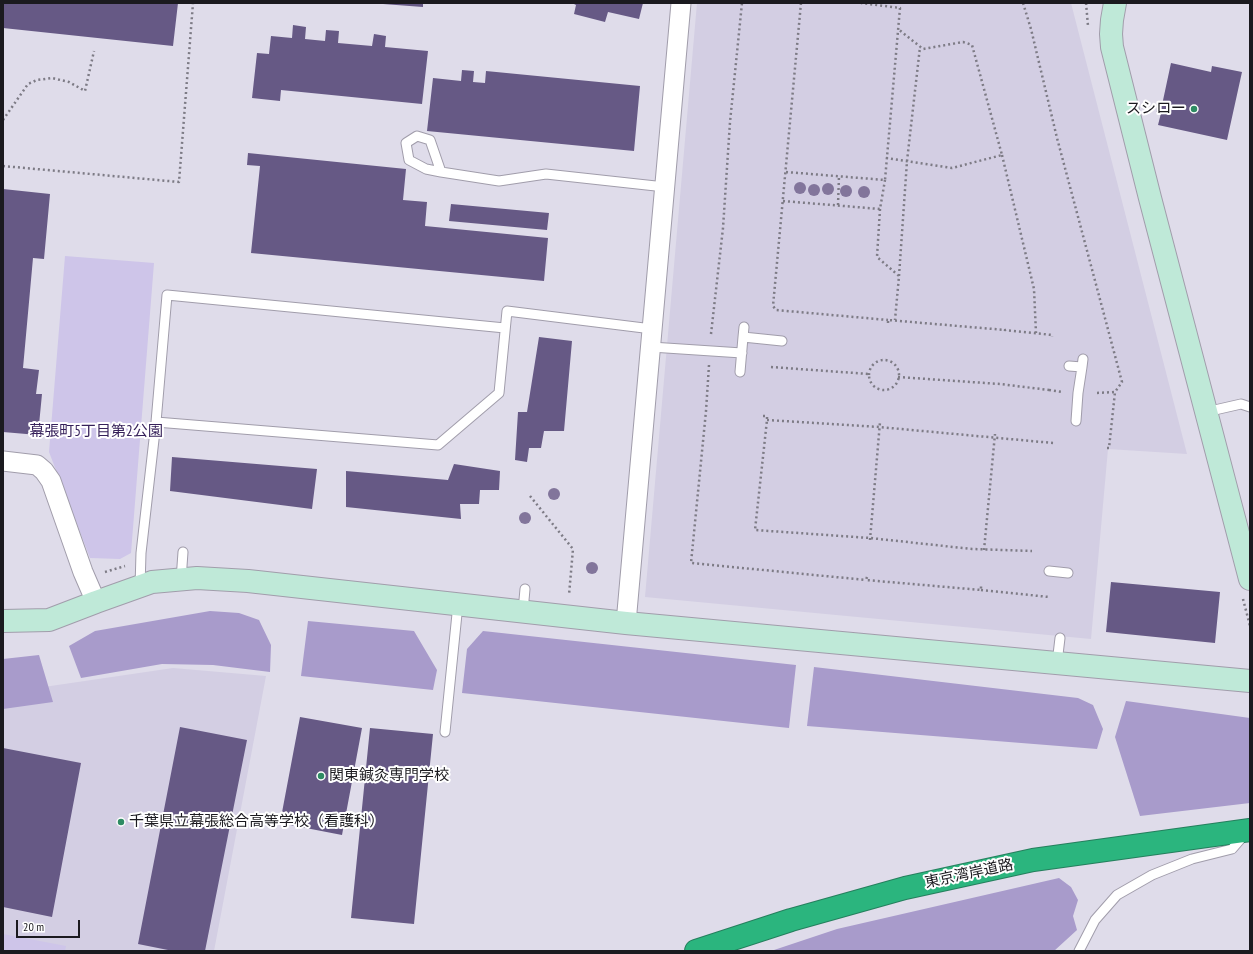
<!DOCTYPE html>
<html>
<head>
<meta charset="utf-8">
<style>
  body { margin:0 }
  #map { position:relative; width:1253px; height:954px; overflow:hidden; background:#dfdcea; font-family:"PT Sans Narrow",sans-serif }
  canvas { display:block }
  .frame { position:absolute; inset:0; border:4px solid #1b1a1f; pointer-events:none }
  .scale { position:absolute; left:16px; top:920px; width:64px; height:18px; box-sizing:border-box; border:2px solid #1b1a1f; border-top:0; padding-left:5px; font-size:12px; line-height:14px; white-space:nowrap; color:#1b1a1f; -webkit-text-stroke:3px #fff; paint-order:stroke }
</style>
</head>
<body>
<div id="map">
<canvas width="1253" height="954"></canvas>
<div class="frame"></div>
<div class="scale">20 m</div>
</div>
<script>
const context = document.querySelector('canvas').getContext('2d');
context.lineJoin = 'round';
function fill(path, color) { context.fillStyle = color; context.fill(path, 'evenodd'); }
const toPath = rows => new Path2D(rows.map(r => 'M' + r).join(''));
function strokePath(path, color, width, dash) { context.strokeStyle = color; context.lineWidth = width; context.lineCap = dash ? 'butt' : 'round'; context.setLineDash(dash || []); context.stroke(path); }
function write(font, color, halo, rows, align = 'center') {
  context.font = font + ' "PT Sans Narrow","Noto Sans JP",sans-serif'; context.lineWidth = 4; context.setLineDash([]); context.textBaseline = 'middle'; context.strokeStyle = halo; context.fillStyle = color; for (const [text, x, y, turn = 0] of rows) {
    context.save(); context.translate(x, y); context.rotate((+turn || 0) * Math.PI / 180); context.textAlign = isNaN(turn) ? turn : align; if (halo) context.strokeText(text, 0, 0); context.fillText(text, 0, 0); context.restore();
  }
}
fill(toPath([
  [697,3,1071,3,1187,454,1108,449,1091,639,645,597],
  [173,668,266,676,214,951,3,951,3,693]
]), '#d3cee3');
fill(toPath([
  [65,256,154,263,131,553,120,559,90,558,49,452],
  [3,934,66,946,65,951,3,951]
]), '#cec5e9');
fill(toPath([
  [210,611,239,613,259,620,271,645,270,672,213,665,162,664,81,678,69,646,95,631],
  [308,621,414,631,437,670,433,690,301,676],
  [483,631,796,665,789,728,462,693,467,649],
  [39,655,53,702,3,709,3,659],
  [814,667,1078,698,1093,705,1103,729,1097,749,807,726],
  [1126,701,1250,718,1250,803,1140,816,1115,737],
  [1059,878,1071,887,1078,900,1073,916,1077,930,1054,951,771,951,837,929]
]), '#a89bcb');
fill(toPath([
  [3,3,178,3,173,46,3,28],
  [384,3,423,3,423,7,383,4],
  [572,3,643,3,639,19,608,12,605,22,574,14,576,5],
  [293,25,306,27,305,39,325,41,326,30,339,31,338,43,372,46,374,34,386,36,385,47,428,51,422,104,281,90,280,101,252,98,257,53,269,54,271,36,292,38],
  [1171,63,1211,72,1212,66,1242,72,1227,140,1158,125,1161,113,1156,112,1157,103,1162,105],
  [462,70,474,71,473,82,485,83,486,71,640,86,634,151,427,131,433,78,461,81],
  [248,153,406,169,403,200,427,202,425,226,548,238,544,281,251,253,260,166,247,165],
  [3,189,50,194,44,259,33,258,23,368,39,370,36,394,42,394,38,435,3,432],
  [451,204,549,213,547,230,449,221],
  [539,337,572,341,564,431,544,431,541,448,529,448,527,462,515,460,518,412,527,412],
  [172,457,317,469,312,509,170,491],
  [454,464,500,471,499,490,480,490,479,504,460,504,461,519,346,507,346,471,448,480],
  [1111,582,1220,592,1215,643,1106,632],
  [300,717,362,728,342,835,280,823],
  [180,727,247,740,205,951,173,951,138,944],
  [370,728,433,734,414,924,351,918],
  [3,748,81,763,52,917,3,907]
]), '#665985');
const lane = toPath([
  [441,172,430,140,417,136,406,143,409,160,426,169,441,172,499,181,546,174,665,187],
  [744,327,743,337,782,341],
  [651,347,742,353],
  [1069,366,1082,367,1083,359],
  [740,372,743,337],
  [1206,412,1241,404,1250,407],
  [1076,421,1078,393,1082,367],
  [156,422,167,295,505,328],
  [1049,571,1068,573],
  [181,580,183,552],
  [140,587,141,553,156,422,438,445,499,393,507,311,652,329],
  [523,611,525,589],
  [1057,663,1060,638],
  [445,732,458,604],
  [1079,951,1095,920,1117,895,1152,875,1192,859,1232,849,1245,834]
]);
const street = toPath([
  [3,461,37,465,44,471,51,481,83,572,96,602],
  [626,623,681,3]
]);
const secondary = toPath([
  [1115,3,1112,20,1111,34,1112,47,1150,198,1250,579],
  [3,621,49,620,96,602,152,582,197,578,248,581,626,623,1250,681]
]);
const highway = toPath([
  [696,951,791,920,905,888,1033,860,1250,830]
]);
strokePath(lane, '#a19dab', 11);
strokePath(street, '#a19dab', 21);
strokePath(secondary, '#a19dab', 24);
strokePath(highway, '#257f5d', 24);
strokePath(toPath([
  [801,3,773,306,776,310,888,320],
  [1023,3,1031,29,1057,138,1122,382,1115,392,1096,393],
  [1086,3,1088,26],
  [3,120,28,84,37,80,52,78,69,82,85,91,94,51],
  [1002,155,1034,289,1036,333],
  [886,158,952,168,1002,155,972,45,963,42,923,49,898,29],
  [3,166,179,182,193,3],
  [786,172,885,180,900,8,861,3],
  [783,201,880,209,885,180],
  [838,205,839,176],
  [880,209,877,257,899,276,895,320],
  [899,276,907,161,920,47],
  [888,323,888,320,1005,330],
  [1005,331,1005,330,1052,335,1052,337],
  [711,334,723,228,730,122,742,3],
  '869 375a15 15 0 1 1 30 0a15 15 0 1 1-30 0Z',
  [709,365,706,411,691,563,866,580],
  [771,367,869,374],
  [898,377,1000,384,1049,390,1049,387],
  [1049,390,1062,392],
  [763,416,767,416,767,420,755,530,870,538,972,549,1032,551],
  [767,420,879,427,1053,443],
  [1107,448,1109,448,1115,392],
  [530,496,573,549,569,595],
  [870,540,880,422],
  [984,550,995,434],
  [105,572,125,566],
  [867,577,866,580,981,590,981,586],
  [981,590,1049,597],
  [1243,599,1250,626]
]), '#7d7b85', 2.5, [2, 3]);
strokePath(lane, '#fff', 9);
strokePath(street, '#fff', 19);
strokePath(secondary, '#bfe9d8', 22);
strokePath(highway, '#2bb57e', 22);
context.fillStyle = '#82759b';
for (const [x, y] of [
  [800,188],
  [828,189],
  [814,190],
  [846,191],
  [864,192],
  [554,494],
  [525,518],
  [592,568]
]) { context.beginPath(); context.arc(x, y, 6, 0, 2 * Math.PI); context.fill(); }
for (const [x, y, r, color] of [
  [1194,109,4,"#2e8b63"],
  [321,776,4,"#2e8b63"],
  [121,822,4,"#2e8b63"]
]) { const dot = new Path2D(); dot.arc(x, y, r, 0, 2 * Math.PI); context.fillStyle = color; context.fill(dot); strokePath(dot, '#fff', 1.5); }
write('15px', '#1b1a1f', '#fff', [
  ["スシロー",1186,109,"right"],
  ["関東鍼灸専門学校",329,776],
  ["千葉県立幕張総合高等学校（看護科）",129,822]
], 'left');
write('15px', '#36215a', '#fff', [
  ["幕張町5丁目第2公園",96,432]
]);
write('15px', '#1b1a1f', '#fff', [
  ["東京湾岸道路",969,874,-12]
]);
</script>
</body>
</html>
